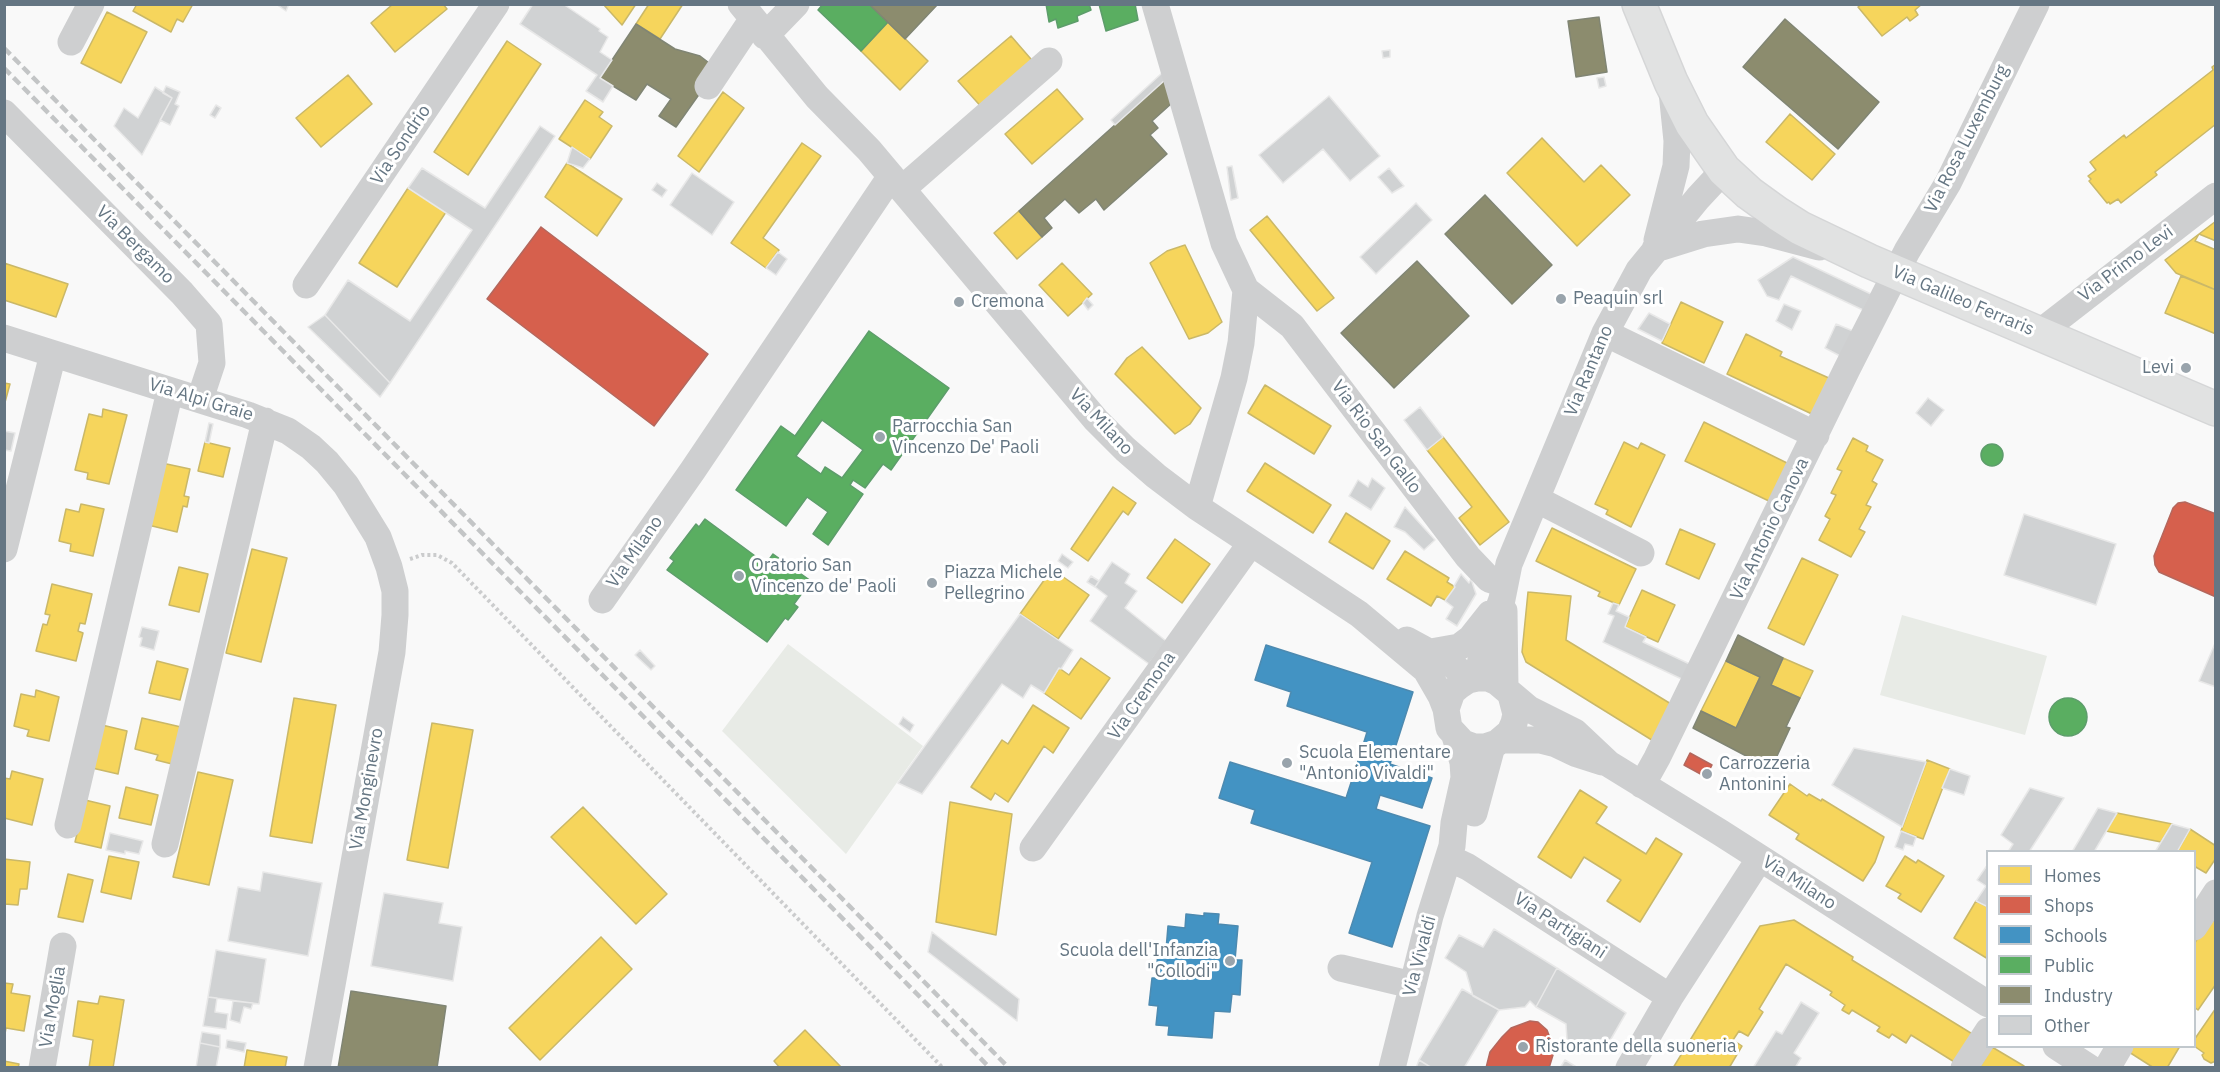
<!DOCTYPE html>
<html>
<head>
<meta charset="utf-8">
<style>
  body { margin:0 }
  #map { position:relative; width:2220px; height:1072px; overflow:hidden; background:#f9f9f9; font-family:"IBM Plex Sans",sans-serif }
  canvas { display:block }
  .frame { position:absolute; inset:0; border:6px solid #657683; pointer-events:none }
  .legend { position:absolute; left:1986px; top:850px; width:210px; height:198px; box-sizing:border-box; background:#fff; border:2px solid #c1c8cd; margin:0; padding:8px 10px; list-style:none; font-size:18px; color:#657683 }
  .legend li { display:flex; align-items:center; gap:12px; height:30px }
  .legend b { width:30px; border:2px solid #c1c8cd }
</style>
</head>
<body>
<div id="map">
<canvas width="2220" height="1072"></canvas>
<div class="frame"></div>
<ul class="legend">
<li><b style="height:16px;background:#f6d55c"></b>Homes</li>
<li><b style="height:16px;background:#d6604d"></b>Shops</li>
<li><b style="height:16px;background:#4393c3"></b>Schools</li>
<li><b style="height:16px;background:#5aae61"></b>Public</li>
<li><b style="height:16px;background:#8c8c6e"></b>Industry</li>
<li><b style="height:16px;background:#d0d2d3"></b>Other</li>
</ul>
</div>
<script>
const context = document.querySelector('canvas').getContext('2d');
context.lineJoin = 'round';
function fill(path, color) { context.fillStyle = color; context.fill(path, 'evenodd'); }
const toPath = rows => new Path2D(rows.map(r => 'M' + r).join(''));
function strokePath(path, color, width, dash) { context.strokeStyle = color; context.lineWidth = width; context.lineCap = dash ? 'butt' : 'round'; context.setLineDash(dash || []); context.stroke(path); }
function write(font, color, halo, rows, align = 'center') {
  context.font = font + ' "IBM Plex Sans",sans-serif'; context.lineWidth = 6; context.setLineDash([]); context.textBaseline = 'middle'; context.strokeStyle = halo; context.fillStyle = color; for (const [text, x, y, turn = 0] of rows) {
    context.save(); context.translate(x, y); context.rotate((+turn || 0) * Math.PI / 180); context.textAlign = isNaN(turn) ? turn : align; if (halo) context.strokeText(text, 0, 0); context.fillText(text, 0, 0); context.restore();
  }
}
fill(toPath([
  [1902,615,2047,656,2025,735,1880,695],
  [788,644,923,746,846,854,722,731]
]), '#e8ebe6');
const homes = toPath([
  [137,4,193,4,183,22,177,19,171,32,133,11,137,4],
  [393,4,443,4,447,9,395,52,371,23,393,4],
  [603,4,636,4,622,25,603,4],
  [649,4,683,4,660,39,636,24,649,4],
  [1862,4,1922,4,1915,10,1918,15,1910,21,1907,17,1882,36,1858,7,1862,4],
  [107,12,147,32,121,83,81,63,107,12],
  [888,22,928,61,900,90,861,51,888,22],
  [1011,36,1037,66,985,111,958,81,1011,36],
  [507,41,541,64,468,175,434,152,507,41],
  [2216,64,2216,124,2155,172,2157,175,2121,203,2118,199,2110,204,2109,202,2107,203,2089,181,2091,179,2088,176,2096,170,2090,162,2124,135,2126,138,2213,70,2212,67,2216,64],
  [348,75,372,104,321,147,296,118,348,75],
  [1057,89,1083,119,1032,164,1005,134,1057,89],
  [723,92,744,108,699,172,678,156,723,92],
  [585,100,603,112,599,117,612,126,590,159,559,139,585,100],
  [1790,114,1835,154,1812,180,1766,142,1790,114],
  [1542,138,1584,182,1601,165,1630,195,1577,246,1507,173,1542,138],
  [802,143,821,156,763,238,779,250,766,268,731,243,802,143],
  [567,163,622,199,597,236,545,197,567,163],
  [408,188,446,212,397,287,359,263,408,188],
  [1019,211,1042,237,1017,259,994,233,1019,211],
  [1267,216,1334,298,1317,311,1250,230,1267,216],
  [2216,221,2216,241,2199,234,2216,221],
  [2199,234,2195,241,2216,250,2216,290,2176,273,2165,260,2199,234],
  [1185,245,1222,322,1208,333,1189,339,1150,263,1167,251,1185,245],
  [4,263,68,284,56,317,4,300,4,263],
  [1062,263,1092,294,1068,316,1039,285,1062,263],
  [2181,276,2216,290,2216,334,2165,313,2181,276],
  [1681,302,1723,322,1704,363,1662,343,1681,302],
  [1746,334,1782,352,1780,356,1831,379,1814,415,1727,374,1746,334],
  [1142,347,1201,408,1190,424,1175,434,1115,374,1127,358,1142,347],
  [4,383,10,384,4,406,4,383],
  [1265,385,1331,426,1314,454,1248,413,1265,385],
  [103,409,127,415,109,484,87,479,88,473,75,470,89,414,102,417,103,409],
  [1704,422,1789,464,1771,502,1685,461,1704,422],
  [1443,437,1509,522,1480,545,1459,518,1472,507,1427,450,1443,437],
  [1853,438,1868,446,1866,451,1883,460,1872,481,1877,484,1866,505,1871,507,1859,529,1865,532,1851,557,1819,540,1830,519,1825,516,1836,495,1831,493,1842,471,1837,469,1853,438],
  [205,442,230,448,223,477,198,471,205,442],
  [1624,442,1638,449,1641,443,1665,455,1631,527,1606,514,1608,510,1595,504,1624,442],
  [162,463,190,469,184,496,189,497,187,507,183,506,177,532,148,525,162,463],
  [1265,463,1331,505,1313,533,1247,491,1265,463],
  [1113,487,1136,503,1128,515,1123,511,1088,561,1071,549,1113,487],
  [81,504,104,509,93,556,70,551,71,544,59,541,66,509,79,512,81,504],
  [1346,513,1390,541,1373,569,1329,542,1346,513],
  [1552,528,1636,569,1619,605,1598,596,1600,592,1536,561,1552,528],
  [1680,529,1715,544,1699,579,1666,564,1680,529],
  [1175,539,1210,564,1182,603,1147,578,1175,539],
  [252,549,287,558,261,662,226,653,252,549],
  [1405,551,1449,578,1447,582,1455,587,1447,601,1437,596,1431,606,1387,579,1405,551],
  [1802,558,1838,575,1804,645,1768,628,1802,558],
  [179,567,208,574,199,612,169,605,179,567],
  [1052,569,1089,595,1058,639,1020,614,1052,569],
  [52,584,92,594,85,624,80,623,78,631,83,633,76,661,36,651,43,624,47,625,50,615,45,614,52,584],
  [1642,590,1675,605,1658,642,1625,627,1642,590],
  [1528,592,1571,596,1566,640,1676,707,1655,742,1526,662,1522,652,1528,592],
  [1081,658,1110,678,1081,719,1044,693,1059,668,1069,675,1081,658],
  [1783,658,1813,671,1800,698,1771,685,1783,658],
  [157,661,188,669,180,700,149,693,157,661],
  [1726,661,1760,677,1736,728,1701,711,1726,661],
  [36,690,59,697,49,741,27,736,29,730,14,726,21,694,35,697,36,690],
  [294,698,336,705,312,843,270,836,294,698],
  [1033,705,1069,728,1053,753,1044,746,1008,802,995,793,991,800,971,787,1002,740,1008,744,1033,705],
  [142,718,181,727,172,764,156,760,158,755,135,749,142,718],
  [432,723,473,730,448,868,407,860,432,723],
  [102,725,127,731,118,774,92,768,102,725],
  [1927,760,1950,769,1923,839,1901,831,1927,760],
  [12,771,43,779,32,825,4,818,4,778,10,779,12,771],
  [198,772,233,780,209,885,173,877,198,772],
  [1790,784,1807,796,1809,794,1821,801,1822,799,1884,837,1875,862,1863,881,1796,839,1799,834,1769,815,1790,784],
  [126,787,158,795,151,825,119,818,126,787],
  [1580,790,1607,807,1596,823,1646,854,1656,838,1682,854,1640,922,1607,901,1621,880,1584,857,1571,878,1538,857,1580,790],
  [85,800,110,806,101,848,75,842,85,800],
  [950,802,1012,814,996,935,936,922,950,802],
  [583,807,667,894,636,924,551,837,583,807],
  [2117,813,2172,824,2161,842,2106,831,2117,813],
  [2190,829,2216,846,2216,858,2206,873,2194,866,2194,852,2177,852,2190,829],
  [109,856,139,862,131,899,101,892,109,856],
  [1905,856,1916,863,1918,860,1944,876,1921,912,1898,898,1901,894,1886,886,1905,856],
  [4,859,30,862,27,889,20,889,18,905,4,904,4,859],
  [68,874,93,880,83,922,58,917,68,874],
  [1976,901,1988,907,1988,959,1954,938,1976,901],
  [2210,919,2216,922,2216,984,2198,1010,2194,1007,2194,944,2210,919],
  [1794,920,1853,957,1852,960,1974,1035,1956,1063,1911,1035,1906,1043,1892,1034,1889,1038,1877,1031,1880,1027,1852,1010,1849,1014,1842,1010,1845,1005,1830,995,1832,992,1786,964,1759,1009,1763,1012,1748,1036,1739,1031,1733,1040,1742,1046,1729,1068,1673,1068,1760,926,1794,920],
  [601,937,632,969,540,1060,509,1028,601,937],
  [4,983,13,984,11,993,30,996,24,1031,6,1028,4,1040,4,983],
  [100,996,124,1000,113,1068,89,1068,93,1040,73,1036,78,1001,98,1004,100,996],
  [2216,1008,2216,1061,2211,1063,2204,1059,2202,1055,2204,1053,2194,1046,2194,1040,2216,1008],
  [805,1030,842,1068,780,1068,774,1061,805,1030],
  [2132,1046,2180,1046,2167,1068,2154,1068,2129,1052,2132,1046],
  [1992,1047,2024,1066,2023,1068,1979,1068,1992,1047],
  [247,1050,287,1057,285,1068,244,1068,247,1050],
  [4,1061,19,1064,18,1068,4,1068,4,1061]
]);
fill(homes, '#f6d55c');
strokePath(homes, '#cab868', 1.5);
const shops = toPath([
  [541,227,708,354,654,426,487,299,541,227],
  [2185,502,2216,514,2216,597,2159,572,2155,565,2154,556,2173,508,2178,503,2185,502],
  [1690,753,1712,765,1706,777,1684,765,1690,753],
  [1530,1021,1538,1022,1547,1030,1552,1043,1553,1055,1549,1068,1486,1068,1490,1052,1502,1037,1511,1028,1530,1021]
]);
fill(shops, '#d6604d');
strokePath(shops, '#b4675d', 1.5);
const schools = toPath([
  [1266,645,1413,692,1390,764,1432,778,1422,808,1380,795,1376,809,1430,826,1392,947,1349,933,1372,862,1251,823,1255,810,1219,798,1230,762,1346,798,1359,758,1367,732,1287,706,1291,692,1255,680,1266,645],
  [1204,913,1219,914,1218,924,1238,926,1235,960,1242,960,1240,995,1232,994,1230,1012,1214,1011,1212,1038,1168,1035,1169,1026,1156,1025,1158,1006,1149,1005,1152,978,1156,978,1158,950,1166,950,1168,926,1185,928,1186,914,1204,916,1204,913]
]);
fill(schools, '#4393c3');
strokePath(schools, '#4d8ab0', 1.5);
const public = toPath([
  [823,4,869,4,888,22,861,51,818,10,823,4],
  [1046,4,1089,4,1091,10,1077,16,1078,21,1058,28,1056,19,1049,22,1046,4],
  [1099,4,1135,4,1138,20,1106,31,1099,4],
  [869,331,949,388,891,470,883,464,865,488,853,480,850,485,863,494,828,545,813,534,828,512,807,497,786,526,736,490,781,426,795,436,869,331],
  [822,420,863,450,842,478,825,467,821,474,796,456,822,420],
  '1981 455a11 11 0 1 1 22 0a11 11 0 1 1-22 0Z',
  [705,519,766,564,773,554,811,581,794,604,798,607,788,620,785,618,767,642,667,570,674,561,670,558,696,524,699,527,705,519],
  '2049 717a19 19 0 1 1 38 0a19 19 0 1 1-38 0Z'
]);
fill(public, '#5aae61');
strokePath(public, '#5d9d6b', 1.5);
const industry = toPath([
  [869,4,938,4,905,39,869,4],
  [1599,17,1607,72,1576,77,1568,21,1599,17],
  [1785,19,1879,102,1838,149,1743,67,1785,19],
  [636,24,675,49,700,56,717,69,676,127,659,116,671,99,647,84,636,100,600,78,636,24],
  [1165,80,1172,103,1152,121,1158,128,1150,135,1167,154,1104,210,1096,199,1079,213,1065,199,1044,218,1052,228,1042,237,1019,211,1165,80],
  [1485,195,1552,265,1512,304,1445,234,1485,195],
  [1417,261,1469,316,1394,388,1341,333,1417,261],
  [1738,635,1783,658,1771,685,1800,698,1786,727,1790,728,1771,769,1693,728,1701,711,1736,728,1760,677,1726,661,1738,635],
  [351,991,446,1006,437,1068,338,1068,351,991]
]);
fill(industry, '#8c8c6e');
strokePath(industry, '#808574', 1.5);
const building = toPath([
  [276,4,289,4,286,11,276,4],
  [533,4,563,4,600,29,599,31,608,37,600,52,612,60,600,78,613,86,603,102,586,91,597,75,520,24,533,4],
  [1390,50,1390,57,1383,58,1382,51,1390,50],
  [1162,73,1165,80,1115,125,1111,120,1162,73],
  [1604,77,1606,86,1599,88,1597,78,1604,77],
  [166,86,180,92,175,104,179,106,170,125,160,120,172,98,163,93,166,86],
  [155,87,172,98,142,155,114,126,124,108,138,118,155,87],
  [1329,96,1380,156,1350,181,1323,149,1283,183,1259,155,1329,96],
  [216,105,221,108,215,118,210,115,216,105],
  [540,126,555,136,390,383,325,315,348,280,410,321,472,230,408,188,422,168,485,208,540,126],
  [572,147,590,159,583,168,567,163,572,147],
  [1232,166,1238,198,1231,200,1227,167,1232,166],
  [1389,168,1404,186,1392,193,1378,177,1389,168],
  [692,173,734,202,712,235,670,205,692,173],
  [657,183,667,190,662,197,652,190,657,183],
  [1416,203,1432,220,1376,274,1360,257,1416,203],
  [778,252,787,259,776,275,766,268,778,252],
  [1793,257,1871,294,1863,310,1791,276,1779,300,1767,296,1758,280,1793,257],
  [1087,298,1093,305,1088,310,1083,303,1087,298],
  [1784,304,1801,311,1792,330,1776,321,1784,304],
  [1649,313,1670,324,1662,341,1638,329,1649,313],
  [325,315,390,383,380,397,308,327,325,315],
  [1836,324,1853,331,1842,357,1825,348,1836,324],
  [1928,398,1944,410,1931,426,1916,413,1928,398],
  [1420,407,1443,437,1427,450,1404,420,1420,407],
  [209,423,213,424,209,443,205,442,209,423],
  [4,431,15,433,11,451,4,450,4,431],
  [1372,478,1385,488,1371,510,1349,496,1358,480,1368,487,1372,478],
  [1405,507,1435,540,1424,550,1405,532,1394,527,1405,507],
  [2024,514,2116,544,2096,605,2004,575,2024,514],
  [1062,554,1073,562,1068,568,1058,561,1062,554],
  [1112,562,1130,574,1125,583,1137,591,1125,608,1166,641,1149,664,1090,621,1107,596,1095,587,1112,562],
  [1461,574,1469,583,1471,579,1476,594,1457,626,1446,619,1453,607,1445,601,1455,587,1454,586,1461,574],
  [1091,576,1099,581,1095,587,1087,582,1091,576],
  [1613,603,1619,605,1616,611,1629,617,1625,627,1646,637,1643,642,1696,667,1688,682,1603,642,1614,616,1608,614,1613,603],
  [1020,614,1073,650,1061,669,1059,668,1044,693,1031,685,1023,698,1002,684,922,794,898,783,1020,614],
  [142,627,159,631,154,650,140,646,142,638,139,637,142,627],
  [2216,641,2216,687,2199,681,2216,641],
  [640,650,655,666,651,670,635,655,640,650],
  [903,717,914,725,910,732,899,724,903,717],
  [1854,748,1926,762,1902,827,1832,785,1854,748],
  [1950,769,1970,776,1964,795,1942,788,1950,769],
  [2030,788,2064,798,2029,852,2008,852,2013,844,2001,835,2030,788],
  [2098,808,2117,813,2094,852,2072,852,2098,808],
  [2172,824,2190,829,2177,852,2155,852,2172,824],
  [1901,831,1916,837,1913,846,1905,844,1903,850,1895,847,1901,831],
  [110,833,143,841,139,854,125,851,125,854,106,850,110,833],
  [1988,864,1988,907,1976,901,1986,886,1977,880,1988,864],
  [263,872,322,883,308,956,228,941,238,887,260,891,263,872],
  [384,893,443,903,439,923,462,927,453,981,371,966,384,893],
  [1494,929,1557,968,1536,1007,1530,1001,1525,1007,1499,1010,1473,996,1466,972,1445,958,1459,935,1483,947,1494,929],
  [932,932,1019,999,1017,1021,928,952,932,932],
  [216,950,266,959,259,1004,208,997,216,950],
  [1557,968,1626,1013,1604,1051,1589,1042,1584,1052,1567,1040,1566,1024,1536,1007,1557,968],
  [1462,989,1499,1010,1464,1068,1432,1068,1419,1060,1462,989],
  [208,997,217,998,215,1012,228,1014,226,1029,203,1026,208,997],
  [233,1001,253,1003,251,1009,244,1007,240,1023,230,1020,233,1001],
  [1801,1002,1819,1013,1794,1053,1801,1058,1795,1068,1753,1068,1776,1031,1782,1034,1801,1002],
  [202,1032,220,1035,220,1047,200,1043,202,1032],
  [227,1040,246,1043,244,1052,226,1048,227,1040],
  [200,1043,220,1047,216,1068,196,1068,200,1043],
  [1419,1060,1432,1068,1416,1068,1419,1060],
  [1565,1060,1578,1068,1560,1068,1565,1060]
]);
fill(building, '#d0d2d3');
strokePath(building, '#e8e8e8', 1.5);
const major = toPath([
  [1639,4,1671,82,1692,124,1724,170,1749,193,1778,214,1800,228,1869,261,2216,409]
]);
strokePath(major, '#d5d6d7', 36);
strokePath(toPath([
  [410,559,422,555,437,555,452,563,943,1068]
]), '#cbcccd', 4, [3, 3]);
strokePath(toPath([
  [741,4,817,97,869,150,1096,420,1125,449,1156,476,1197,507,1359,614,1426,670,1441,696,1446,709],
  [1155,4,1224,243,1246,290,1241,343,1234,378,1197,507],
  [765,36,796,4],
  [71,42,91,4],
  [708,86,752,20],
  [4,113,182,293,209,324,212,363,200,399],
  [902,189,1049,61],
  [1657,240,1676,166,1677,141,1672,92],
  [1655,249,1703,234,1738,229,1766,233,1819,247],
  [306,285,496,4],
  [1246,290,1292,326,1468,557,1489,579,1505,584],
  [1605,333,1816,435],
  [2038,334,2216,196],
  [4,338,248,415,288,431,311,447,327,462,346,485,378,537,389,567,395,591,395,615,392,652,317,1068],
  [1536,499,1641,553],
  [4,549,53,354],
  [602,600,693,470,891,176],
  [1504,611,1505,688],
  [1407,640,1453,665,1468,680],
  [1431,652,1459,647,1471,638,1490,614],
  [1477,678,1482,655,1502,599,1509,564,1605,333,1639,270,1698,198,1724,170],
  [1511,695,1516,714,1514,723,1510,732,1497,743,1485,747,1474,747,1463,743,1449,728,1446,709,1452,692,1459,686,1468,680,1477,678,1488,678,1497,682,1529,709,1575,732,1609,764,1721,833,1988,1004],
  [1502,740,1540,740,1556,744,1577,754,1602,762],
  [1642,785,1657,758,1847,369,1907,251,1948,183,2036,4],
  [1474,813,1492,746],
  [68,825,170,391],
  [165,844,265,421],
  [1033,848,1251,543],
  [1449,858,1468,867,1670,997],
  [2194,927,2216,893],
  [1341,968,1412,985],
  [2056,1046,2090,1068],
  [42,1068,63,946],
  [1392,1068,1430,916,1452,846,1454,823,1464,778,1463,762,1455,736],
  [1629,1068,1670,997,1760,858],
  [1964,1068,1988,1031],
  [2107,1068,2120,1046]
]), '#cecfd0', 27);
strokePath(major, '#e1e2e2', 33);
strokePath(toPath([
  [4,48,1009,1068],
  [4,68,990,1068]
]), '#c3c5c6', 4.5, [9, 4.5]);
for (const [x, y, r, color] of [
  [1561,299,6,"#99a4ac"],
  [959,302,6,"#99a4ac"],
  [2186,368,6,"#99a4ac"],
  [880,437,6,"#99a4ac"],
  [739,576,6,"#99a4ac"],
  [932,583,6,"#99a4ac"],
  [1287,763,6,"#99a4ac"],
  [1707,774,6,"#99a4ac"],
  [1230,961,6,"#99a4ac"],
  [1523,1047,6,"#99a4ac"]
]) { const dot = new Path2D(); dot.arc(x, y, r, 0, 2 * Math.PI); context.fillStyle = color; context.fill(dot); strokePath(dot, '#fff', 2); }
write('18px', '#657683', '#fff', [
  ["Via Rosa Luxemburg",1967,139,-63],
  ["Via Sondrio",401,145,-56],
  ["Via Bergamo",135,245,45],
  ["Via Primo Levi",2126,264,-37],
  ["Via Galileo Ferraris",1963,301,23],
  ["Via Rantano",1589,371,-67],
  ["Via Alpi Graie",201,400,17],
  ["Via Milano",1101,422,47],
  ["Via Rio San Gallo",1376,437,53],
  ["Via Antonio Canova",1770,529,-64],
  ["Via Milano",635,552,-55],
  ["Via Cremona",1142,696,-55],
  ["Via Monginevro",367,789,-80],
  ["Via Milano",1799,883,33],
  ["Via Partigiani",1560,926,33],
  ["Via Vivaldi",1420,956,-75],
  ["Via Moglia",53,1007,-80]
]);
write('18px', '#657683', '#fff', [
  ["Peaquin srl",1573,299],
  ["Cremona",971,302],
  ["Levi",2174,368,"right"],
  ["Parrocchia San",892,427],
  ["Vincenzo De' Paoli",892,448],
  ["Oratorio San",751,566],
  ["Vincenzo de' Paoli",751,587],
  ["Piazza Michele",944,573],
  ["Pellegrino",944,594],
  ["Scuola Elementare",1299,753],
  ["\"Antonio Vivaldi\"",1299,774],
  ["Carrozzeria",1719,764],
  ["Antonini",1719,785],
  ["Scuola dell'Infanzia",1218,951,"right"],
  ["\"Collodi\"",1218,972,"right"],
  ["Ristorante della suoneria",1535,1047]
], 'left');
</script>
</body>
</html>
